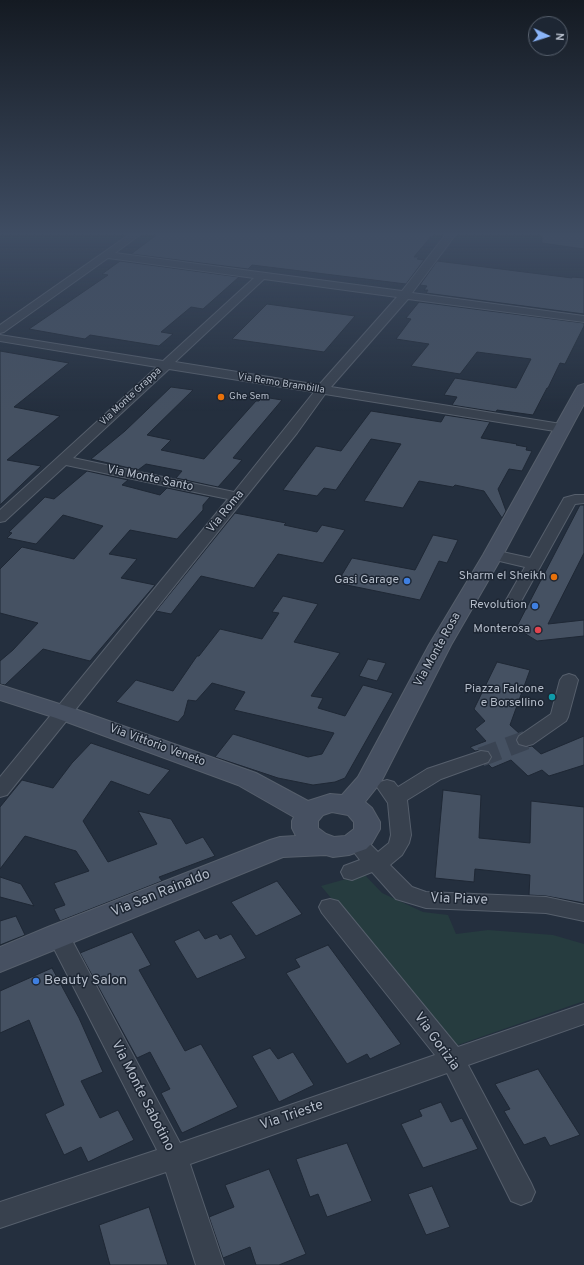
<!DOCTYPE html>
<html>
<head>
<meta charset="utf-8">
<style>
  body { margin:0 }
  #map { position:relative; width:584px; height:1265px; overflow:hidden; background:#242f3e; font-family:Overpass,sans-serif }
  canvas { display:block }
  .north { position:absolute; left:528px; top:16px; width:40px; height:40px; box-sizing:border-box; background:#1d2633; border:1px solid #59626f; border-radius:50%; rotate:94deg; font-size:11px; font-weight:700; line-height:16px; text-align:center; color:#b4bcc9 }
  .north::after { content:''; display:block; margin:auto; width:14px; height:18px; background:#8ab4f8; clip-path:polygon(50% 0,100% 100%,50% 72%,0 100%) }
</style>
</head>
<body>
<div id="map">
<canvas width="584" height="1265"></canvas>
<div class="north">N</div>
</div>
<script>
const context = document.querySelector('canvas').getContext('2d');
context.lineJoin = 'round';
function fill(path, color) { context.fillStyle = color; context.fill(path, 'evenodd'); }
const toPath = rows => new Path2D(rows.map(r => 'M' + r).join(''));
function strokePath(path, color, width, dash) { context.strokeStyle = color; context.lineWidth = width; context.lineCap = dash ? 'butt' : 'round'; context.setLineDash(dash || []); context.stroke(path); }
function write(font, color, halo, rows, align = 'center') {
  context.font = font + ' Overpass,sans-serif'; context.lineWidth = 3; context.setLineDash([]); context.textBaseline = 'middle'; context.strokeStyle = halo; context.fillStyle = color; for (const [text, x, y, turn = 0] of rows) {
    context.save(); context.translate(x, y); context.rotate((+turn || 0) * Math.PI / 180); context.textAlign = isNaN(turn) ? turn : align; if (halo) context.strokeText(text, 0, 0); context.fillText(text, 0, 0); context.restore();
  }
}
fill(toPath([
  [364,874,382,893,423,912,448,915,456,934,488,930,553,935,584,944,584,1001,455,1046,321,886]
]), '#263c3f');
const building = toPath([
  [158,234,433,234,414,257,419,257,417,259,424,260,406,284,252,265,248,269,131,254,158,234],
  [542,234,584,234,584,249,542,243,542,234],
  [120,261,239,277,203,309,191,307,161,332,173,334,159,346,90,335,85,339,29,329,108,275,102,274,120,261],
  [437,261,572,278,572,277,584,278,584,314,426,293,428,290,424,290,427,286,420,285,437,261],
  [419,302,584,323,584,326,565,364,560,363,548,388,547,388,533,415,497,410,496,412,452,405,457,397,444,395,455,378,516,388,531,359,477,352,460,374,411,366,429,344,396,339,411,319,406,318,419,302],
  [267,304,355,316,324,352,232,339,267,304],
  [0,351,69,363,14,407,60,416,7,460,41,466,0,505,0,351],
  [171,387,193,390,147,435,171,440,161,450,204,459,256,401,259,401,263,397,282,400,233,458,242,460,218,487,176,478,182,471,146,464,138,470,91,459,125,431,171,387],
  [371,411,441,422,445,415,490,422,481,438,517,444,516,445,527,447,526,450,532,451,522,471,509,469,498,489,506,511,502,518,484,491,455,485,453,487,419,481,403,508,364,501,401,444,371,439,336,490,324,488,317,496,283,490,316,446,341,451,371,411],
  [87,471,128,480,122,485,160,495,167,488,210,497,203,505,203,510,177,539,130,530,109,554,137,559,121,578,155,585,90,661,43,649,5,685,0,684,0,661,13,650,38,623,0,613,0,569,22,547,74,559,103,526,63,515,36,544,7,538,12,533,9,532,45,497,54,499,87,471],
  [580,505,584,505,584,553,548,624,584,620,584,636,537,641,516,628,580,505],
  [235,513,286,523,284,525,317,532,322,525,345,530,323,563,278,554,254,588,201,576,171,614,156,611,235,513],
  [433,535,458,540,447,563,439,561,420,600,337,583,352,558,415,570,433,535],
  [283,596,318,604,294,642,340,653,311,696,323,698,318,708,345,716,363,685,393,693,345,778,335,782,313,785,278,778,215,757,233,734,308,757,322,754,334,733,234,710,245,692,212,683,196,701,188,700,184,715,178,722,116,702,136,680,173,691,197,656,199,656,220,629,262,639,279,613,272,612,283,596],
  [368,659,386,663,377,681,359,676,368,659],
  [497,662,530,670,510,725,520,734,516,739,518,745,526,747,532,746,541,754,584,736,584,765,549,776,542,770,528,776,511,760,492,768,488,764,492,758,489,751,481,750,475,751,470,747,486,741,475,729,485,721,474,709,497,662],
  [91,743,170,770,149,795,111,781,83,821,108,862,157,844,138,811,171,819,186,844,203,837,215,856,159,877,162,881,60,921,54,909,65,905,54,883,89,871,76,851,25,836,0,869,0,807,22,780,53,788,72,763,91,743],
  [443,790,481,795,479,838,530,843,531,801,584,807,584,903,546,896,529,895,530,875,475,869,474,882,435,878,443,790],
  [0,877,21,884,34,906,0,897,0,877],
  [277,881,302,914,256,936,231,902,277,881],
  [16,916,25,935,0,945,0,921,16,916],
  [199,930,205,939,217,934,220,939,231,934,246,958,197,979,174,941,199,930],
  [132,932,151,965,139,970,185,1051,201,1044,238,1107,182,1133,161,1093,170,1089,150,1052,137,1058,80,953,132,932],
  [328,945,401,1044,370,1059,367,1054,347,1064,286,973,300,967,295,959,328,945],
  [52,968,79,1018,103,1072,81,1081,100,1118,118,1110,134,1140,88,1162,81,1147,64,1155,45,1114,64,1105,29,1020,0,1033,0,991,52,968],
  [270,1048,278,1059,293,1052,314,1085,279,1102,252,1056,270,1048],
  [538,1069,580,1135,550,1146,545,1137,524,1145,504,1111,510,1109,495,1084,538,1069],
  [441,1102,451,1122,462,1118,478,1149,423,1168,401,1124,422,1116,419,1110,441,1102],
  [347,1143,372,1201,327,1217,318,1194,310,1197,296,1159,347,1143],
  [269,1169,306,1254,279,1265,256,1265,250,1247,223,1258,209,1217,234,1207,225,1185,269,1169],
  [432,1186,450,1227,426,1235,408,1194,432,1186],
  [149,1207,168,1265,110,1265,99,1225,149,1207]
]);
fill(building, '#455162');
strokePath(building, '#1f2835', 1);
strokePath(toPath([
  [481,757,526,740]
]), '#3a4453', 19, [19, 10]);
const street = toPath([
  [130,234,141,234,115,253,402,291,446,234,456,234,412,293,584,316,584,322,408,299,331,387,561,424,566,425,568,428,566,431,561,432,325,394,297,433,7,795,0,797,0,777,228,499,66,465,5,521,0,522,0,510,157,367,0,341,0,335,163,361,254,278,108,258,4,332,0,333,0,325,130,234],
  [264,279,397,297,319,385,175,362,264,279],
  [169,369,314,392,234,492,73,458,169,369],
  [575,495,584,495,584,503,575,504,519,605,513,607,507,605,505,602,525,567,487,558,485,555,487,552,493,550,530,558,564,498,575,495],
  [569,674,575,676,578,680,568,717,566,721,533,744,526,746,519,744,517,740,519,736,551,714,560,680,563,676,569,674],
  [481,751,488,752,491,757,488,762,441,779,407,800,411,835,409,843,402,855,390,865,412,887,426,892,546,897,584,905,584,921,546,913,426,908,396,899,372,872,352,880,344,878,341,872,344,866,360,860,346,842,349,837,356,834,363,837,378,852,389,843,391,835,388,803,377,787,380,782,387,780,394,782,398,787,427,769,481,751],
  [330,899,338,901,458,1047,584,1004,584,1024,468,1065,531,1183,535,1192,531,1201,521,1205,511,1201,447,1073,190,1164,224,1265,196,1265,166,1172,0,1228,0,1202,157,1150,47,935,50,929,58,926,66,929,180,1143,435,1055,322,913,319,907,322,901,330,899]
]);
const secondary = toPath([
  [584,384,584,404,503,555,451,645,381,782,365,802,372,808,380,822,380,829,372,843,366,849,349,855,333,857,326,855,283,857,0,972,0,947,48,927,270,840,280,837,296,836,292,828,292,821,294,817,238,785,56,718,0,700,0,685,72,708,256,773,308,801,330,794,342,795,358,777,429,645,483,555,576,389,578,386,584,384],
  [332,812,348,815,354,822,354,829,345,836,334,837,326,834,318,828,318,821,323,815,332,812]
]);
strokePath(street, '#565f6c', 2);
strokePath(secondary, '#565f6c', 2);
fill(street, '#38414e');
fill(secondary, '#465061');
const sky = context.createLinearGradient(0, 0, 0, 411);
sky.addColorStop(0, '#141a22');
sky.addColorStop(0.57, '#3f4d63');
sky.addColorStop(1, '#3f4d6300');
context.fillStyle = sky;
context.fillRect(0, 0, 584, 411);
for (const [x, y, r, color] of [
  [221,397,4,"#e8710a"],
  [554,577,4,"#e8710a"],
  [407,581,4,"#3f7fe0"],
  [535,606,4,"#3f7fe0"],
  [538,630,4,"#e0444e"],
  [552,697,4,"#0f9aa8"],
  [36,981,4,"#3f7fe0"]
]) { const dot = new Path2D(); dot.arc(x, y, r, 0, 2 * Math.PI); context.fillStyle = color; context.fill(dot); strokePath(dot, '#1d2633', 1.5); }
write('10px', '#b4bcc9', '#1d2633', [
  ["Via Remo Brambilla",281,384,9],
  ["Via Monte Grappa",131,397,-43]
]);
write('10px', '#b4bcc9', '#1d2633', [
  ["Ghe Sem",229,397]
], 'left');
write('12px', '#b4bcc9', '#1d2633', [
  ["Via Monte Santo",150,479,12],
  ["Via Roma",226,512,-51],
  ["Via Monte Rosa",438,650,-61],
  ["Via Vittorio Veneto",157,746,20]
]);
write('12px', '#b4bcc9', '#1d2633', [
  ["Sharm el Sheikh",546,577],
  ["Gasi Garage",399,581],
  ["Revolution",527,606],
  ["Monterosa",530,630],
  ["Piazza Falcone",544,690],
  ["e Borsellino",544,704]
], 'right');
write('14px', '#b4bcc9', '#1d2633', [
  ["Via San Rainaldo",161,894,-22],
  ["Via Piave",459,900,2],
  ["Via Gorizia",436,1042,54],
  ["Via Monte Sabotino",142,1096,63],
  ["Via Trieste",292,1116,-19]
]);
write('14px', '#b4bcc9', '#1d2633', [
  ["Beauty Salon",44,981]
], 'left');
</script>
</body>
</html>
